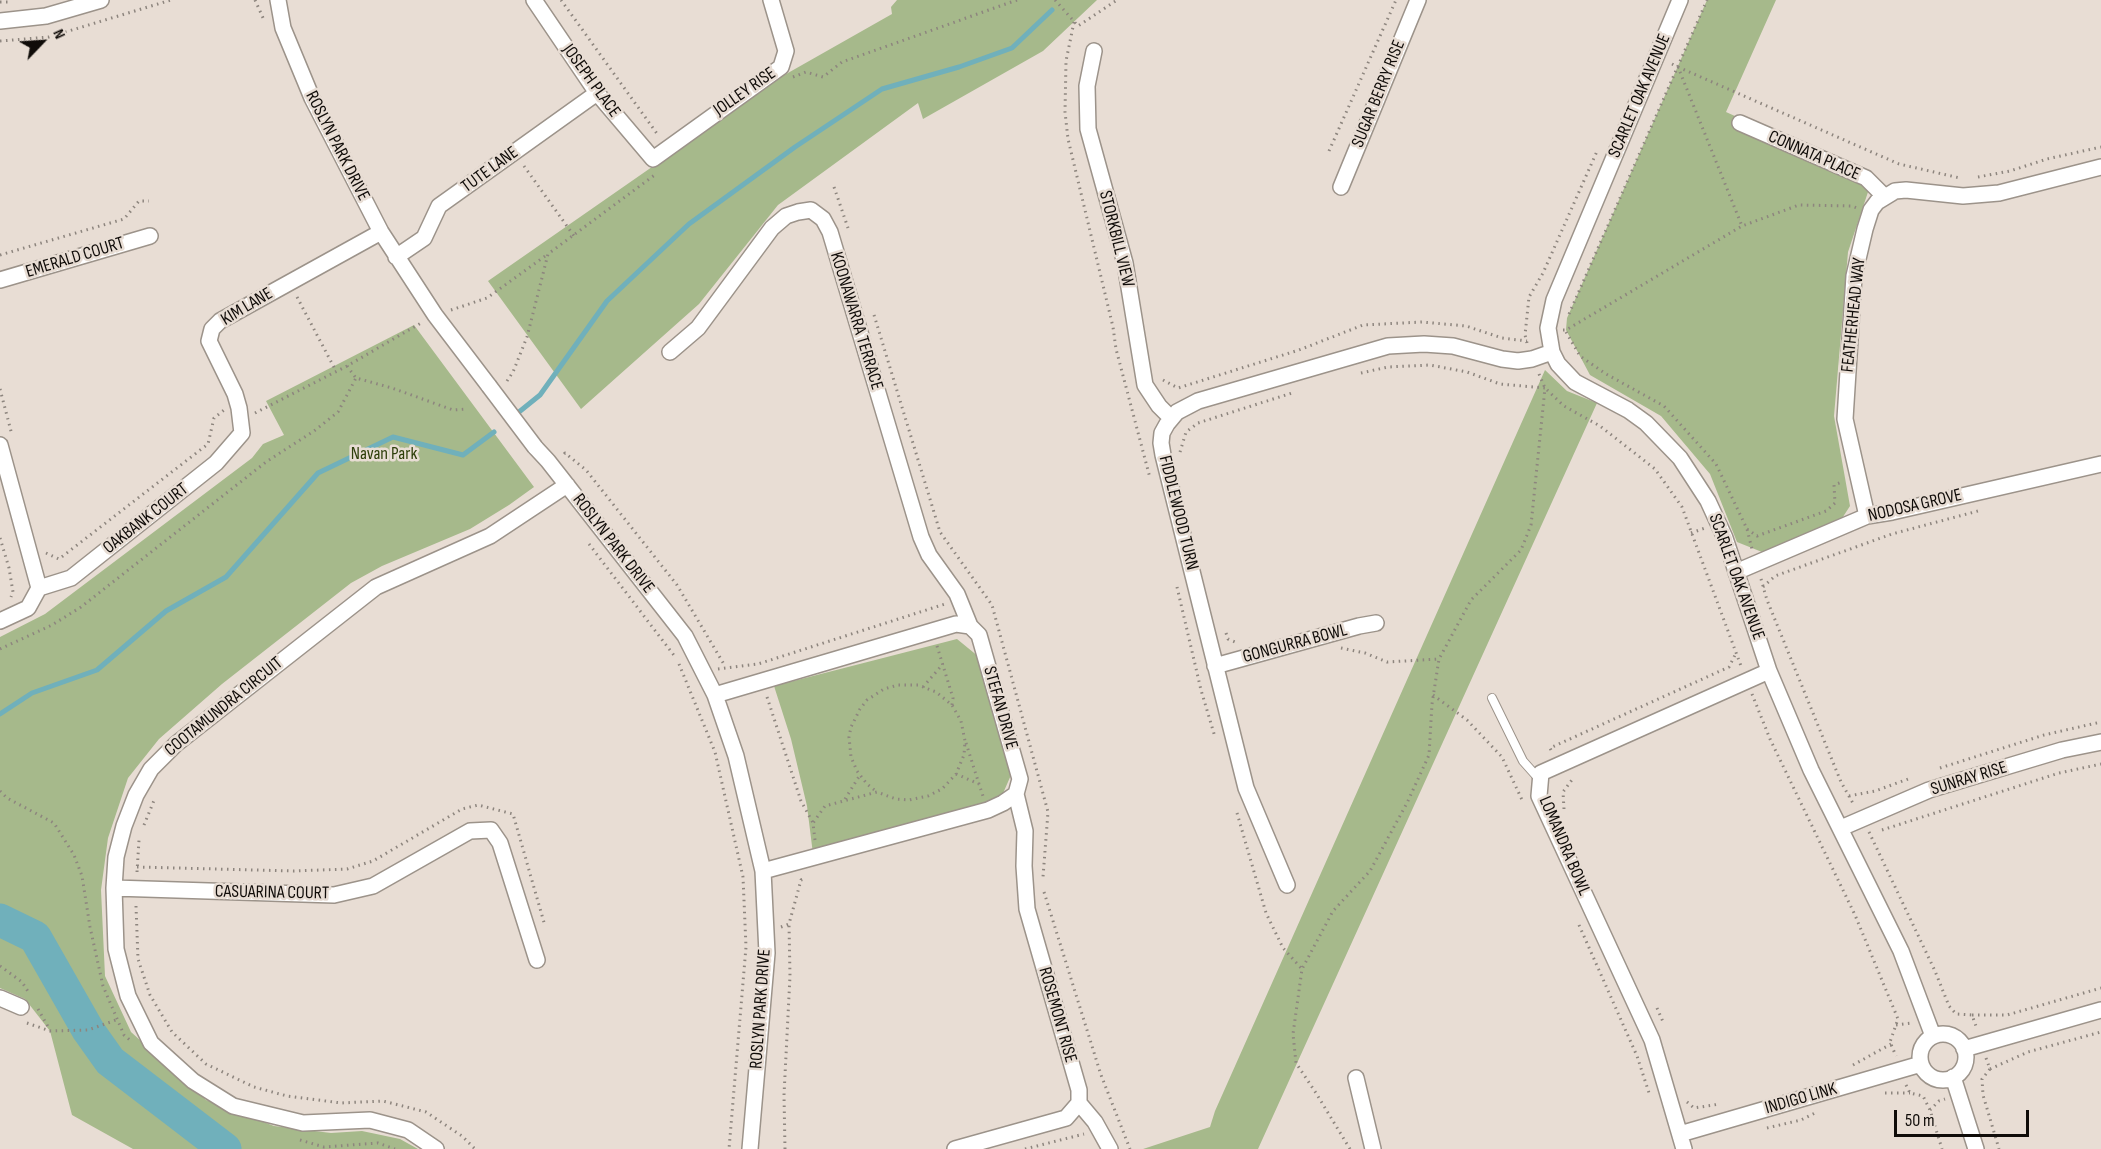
<!DOCTYPE html>
<html>
<head>
<meta charset="utf-8">
<style>
  body { margin:0 }
  #map { position:relative; width:2101px; height:1149px; overflow:hidden; background:#e8ddd4; font-family:"Sofia Sans Condensed",sans-serif }
  canvas { display:block }
  .north { position:absolute; left:12px; top:12px; width:60px; height:60px; -webkit-text-stroke:4px #e8ddd4; paint-order:stroke; rotate:65deg; font-size:16px; font-weight:700; line-height:24px; text-align:center; color:#100c09 }
  .north::after { content:''; display:block; margin:auto; width:21px; height:27px; background:#100c09; clip-path:polygon(50% 0,100% 100%,50% 72%,0 100%) }
  .scale { position:absolute; left:1894px; top:1110px; width:135px; height:27px; box-sizing:border-box; border:3px solid #100c09; border-top:0; padding-left:8px; font-size:18px; line-height:21px; white-space:nowrap; color:#100c09; -webkit-text-stroke:4px #e8ddd4; paint-order:stroke }
</style>
</head>
<body>
<div id="map">
<canvas width="2101" height="1149"></canvas>
<div class="north">N</div>
<div class="scale">50 m</div>
</div>
<script>
const context = document.querySelector('canvas').getContext('2d');
context.lineJoin = 'round';
function fill(path, color) { context.fillStyle = color; context.fill(path, 'evenodd'); }
const toPath = rows => new Path2D(rows.map(r => 'M' + r).join(''));
function strokePath(path, color, width, dash) { context.strokeStyle = color; context.lineWidth = width; context.lineCap = dash ? 'butt' : 'round'; context.setLineDash(dash || []); context.stroke(path); }
function write(font, color, halo, rows, align = 'center') {
  context.font = font + ' "Sofia Sans Condensed",sans-serif'; context.lineWidth = 5; context.setLineDash([]); context.textBaseline = 'middle'; context.strokeStyle = halo; context.fillStyle = color; for (const [text, x, y, turn = 0] of rows) {
    context.save(); context.translate(x, y); context.rotate((+turn || 0) * Math.PI / 180); context.textAlign = isNaN(turn) ? turn : align; if (halo) context.strokeText(text, 0, 0); context.fillText(text, 0, 0); context.restore();
  }
}
fill(toPath([
  [897,0,1097,0,1043,51,923,119,918,103,778,205,699,304,581,409,488,281,662,160,765,86,892,14,891,7],
  [1707,0,1776,0,1726,112,1859,172,1869,189,1848,252,1834,416,1850,506,1839,523,1762,552,1737,542,1710,474,1661,416,1590,375,1566,330,1567,318],
  [414,325,534,487,509,505,470,529,382,566,351,583,222,684,159,739,128,778,108,838,101,890,105,976,131,1032,206,1100,274,1126,331,1133,362,1131,400,1139,418,1149,133,1149,72,1115,50,1031,25,999,0,988,0,637,45,614,252,458,263,444,284,435,266,401],
  [1545,370,1567,391,1597,403,1258,1149,1143,1149,1210,1127,1215,1111],
  [957,639,979,657,1011,775,1001,798,813,854,807,806,791,739,774,686]
]), '#a6b98b');
strokePath(toPath([
  [514,416,540,395,607,301,689,224,795,147,882,89,959,67,1012,48,1052,10],
  [0,714,32,693,97,670,166,611,226,577,318,473,393,437,463,455,494,432]
]), '#70b0bb', 5);
strokePath(toPath([
  [0,920,35,937,88,1030,110,1061,225,1149]
]), '#70b0bb', 33);
const lane = toPath([
  [1492,698,1523,761,1539,779]
]);
const street = toPath([
  [278,0,283,28,312,98,381,232,435,315,489,386],
  [534,0,597,93,653,159,781,67,786,51,771,0],
  [1680,0,1554,300,1548,328,1552,352,1558,364,1575,382,1628,410,1646,423,1680,458,1708,501,1725,538,1769,671,1811,770,1901,951,1933,1036],
  [0,21,46,16,101,0],
  [1094,51,1087,86,1088,129,1125,263,1145,385,1159,406,1171,418],
  [1740,123,1866,178,1884,196],
  [1341,187,1418,0],
  [396,257,424,238,439,206,597,93],
  [0,280,150,236],
  [670,352,698,328,772,228,786,216,798,212,811,210,823,219,830,232,921,537,929,555,957,594,970,626],
  [0,445,39,588],
  [535,447,548,461,685,636,715,695,736,756,763,871,767,953,750,1149],
  [1867,516,1845,419,1854,276,1865,229,1871,210,1877,202,1895,191,1906,190,1963,196,1999,193,2101,167],
  [1736,572,1867,516,1892,512,2101,464],
  [39,588,71,578,216,463,242,433,239,408,235,394,209,341,212,329,220,321,381,232],
  [0,621,28,608,39,588],
  [1215,666,1359,626,1376,623],
  [715,695,956,624,970,626,979,635,1020,779,1016,794,1003,803,988,810,763,871],
  [1841,828,1929,790,2062,750,2101,742],
  [1287,885,1246,788,1163,455,1161,443,1162,433,1167,424,1177,412,1198,401,1388,346,1424,344,1453,346,1502,359,1518,361,1532,359,1552,352],
  [114,888,334,895,373,886,470,831,491,830,500,843,537,960],
  [0,998,21,1007],
  '1920 1057a23 23 0 1 1 46 0a23 23 0 1 1-46 0Z',
  [1964,1049,2101,1010],
  [1953,1077,1976,1149],
  [1356,1078,1373,1149],
  [1079,1103,1095,1122,1110,1149],
  [1680,1134,1921,1064],
  [436,1149,408,1130,370,1120,303,1123,233,1106,193,1081,151,1043,128,996,116,949,114,888,116,857,124,826,136,795,151,769,176,744,376,587,490,536,567,485],
  [955,1149,1066,1118,1079,1103,1079,1090,1027,909,1024,866,1025,831,1016,794],
  [1684,1149,1652,1040,1539,796,1541,773,1769,671]
]);
strokePath(lane, '#9c938a', 10);
strokePath(street, '#9c938a', 18);
strokePath(toPath([
  [255,0,264,20],
  [561,0,658,135],
  [1055,0,1078,26,1117,0],
  [0,2,10,2],
  [1074,22,1066,61,1065,112,1068,139,1113,327,1116,349,1150,478],
  [0,41,49,37,171,0],
  [1672,64,1678,67,1742,226],
  [1678,67,1899,164,1960,178],
  [793,77,806,72,823,77,842,62,1017,0],
  [1329,151,1396,0],
  [524,166,574,236],
  [1978,177,2010,171,2047,159,2101,147],
  [834,187,848,228],
  [0,255,124,219,139,201,149,201],
  [297,297,336,371],
  [451,310,487,298,548,254],
  [1569,314,1707,0],
  [874,315,940,532,992,605,1048,812,1043,877],
  [1563,330,1566,330,1742,226,1799,205,1852,206,1857,208],
  [1566,332,1580,356,1606,374,1664,406,1716,464,1747,529,1752,549],
  [1527,343,1525,335,1529,297,1543,273,1598,149],
  [347,366,356,378,392,388,453,410,467,409],
  [1361,373,1388,367,1430,365,1467,372,1500,384,1545,388],
  [1539,374,1545,388,1564,406,1600,426,1655,469,1682,507,1741,666],
  [1163,380,1178,388,1299,350,1363,325,1422,322,1466,326,1502,338,1527,341],
  [507,381,513,372,527,337,548,254,656,174],
  [0,389,12,435],
  [255,413,347,366,421,323],
  [1180,452,1186,432,1198,423,1292,393],
  [564,454,565,453,586,470,677,585,725,666],
  [1747,529,1757,536,1826,511,1835,503,1834,485,1842,482],
  [1691,533,1705,528],
  [0,538,9,568,13,592,11,597],
  [589,544,676,658],
  [46,553,59,559,208,444,214,418,224,410],
  [1761,579,1767,600,1841,782,1854,805],
  [1177,587,1201,690,1215,737],
  [1763,587,1775,576,1892,534,1978,511],
  [1226,633,1228,639,1235,642,1238,641],
  [937,646,953,698,952,705],
  [1341,648,1365,653,1387,662,1439,659],
  [0,649,52,625,81,607,266,462,314,431,338,412,356,378],
  [679,664,715,752,743,877,746,947,729,1149],
  [718,669,758,664,945,604],
  [923,687,943,664],
  [1752,694,1770,739,1855,915,1898,1019,1890,1042,1896,1056],
  [1433,695,1467,720,1502,757,1523,802],
  [767,697,801,801,813,823],
  [966,743,979,784],
  [1551,750,1550,748,1729,667,1736,653],
  [1940,768,2044,735,2101,722],
  [956,774,979,784,983,796],
  [0,791,7,798,54,823,74,855,82,876,90,927,103,986,124,1035,132,1042],
  [1849,796,1875,791,1911,778],
  [845,799,860,775],
  [1564,809,1563,792,1574,777],
  [1237,813,1266,913,1283,948,1302,969],
  [144,825,155,798],
  [1882,830,2059,773,2101,764],
  [1869,832,1935,971,1949,1006,1956,1014,1972,1015,1977,1029],
  [815,840,813,823,825,806,877,792,896,799,909,800,928,796,942,789,956,774,964,755,965,741,961,721,952,705,936,692,918,685,898,685,884,689,867,700,860,709,851,727,849,737,851,757,857,771,867,784,877,792],
  [137,867,294,871,347,869,373,861,462,809,478,805,513,814,545,926],
  [137,872,139,840],
  [1044,892,1101,1075,1130,1149],
  [136,906,138,959,150,995,172,1032,206,1064,254,1087,287,1096,341,1103,383,1101,426,1112,462,1136,475,1149],
  [1579,925,1637,1056,1650,1096],
  [781,927,789,924,801,880,806,878],
  [0,966,22,982,29,993],
  [1657,1008,1664,1024],
  [38,1009,50,1030],
  [1972,1015,2007,1015,2101,988],
  [27,1023,50,1031,88,1030,116,1020],
  [1896,1025,1912,1023],
  [1986,1058,1990,1069,1982,1079,1983,1095,1999,1149],
  [1853,1065,1891,1044],
  [1990,1069,2028,1052,2101,1032],
  [1906,1085,1910,1093,1923,1096,1930,1110,1942,1149],
  [1885,1093,1910,1093],
  [1687,1102,1694,1108,1720,1104],
  [1930,1110,1939,1101,1945,1099],
  [1767,1128,1801,1120,1815,1113],
  [300,1140,324,1147,378,1143,395,1149],
  [785,1149,784,1095,790,976,789,924],
  [1025,1149,1084,1134],
  [1350,1149,1316,1093,1296,1063,1293,1034,1302,969,1333,911,1370,871,1407,803,1429,755,1432,704,1439,659,1471,600,1521,550,1531,525,1545,388]
]), '#8d857e', 3, [1.5, 4.5]);
strokePath(lane, '#fff', 8);
strokePath(street, '#fff', 15);
const streetBridge = toPath([
  [489,386,535,447]
]);
strokePath(streetBridge, '#9c938a', 18, []);
strokePath(streetBridge, '#fff', 15);
write('18px', '#100c09', '#e8ddd4', [
  ["JOSEPH PLACE",591,81,54],
  ["JOLLEY RISE",745,92,-35],
  ["SUGAR BERRY RISE",1379,94,-68],
  ["SCARLET OAK AVENUE",1640,96,-67],
  ["ROSLYN PARK DRIVE",337,146,63],
  ["CONNATA PLACE",1814,156,24],
  ["TUTE LANE",490,170,-36],
  ["STORKBILL VIEW",1116,239,76],
  ["EMERALD COURT",75,258,-17],
  ["KIM LANE",247,307,-31],
  ["FEATHERHEAD WAY",1854,315,-84],
  ["KOONAWARRA TERRACE",856,321,73],
  ["NODOSA GROVE",1915,506,-13],
  ["FIDDLEWOOD TURN",1178,513,76],
  ["OAKBANK COURT",146,519,-38],
  ["ROSLYN PARK DRIVE",613,544,52],
  ["SCARLET OAK AVENUE",1736,577,70],
  ["GONGURRA BOWL",1295,644,-15],
  ["COOTAMUNDRA CIRCUIT",224,707,-39],
  ["STEFAN DRIVE",1000,708,74],
  ["SUNRAY RISE",1969,779,-17],
  ["LOMANDRA BOWL",1564,846,67],
  ["CASUARINA COURT",272,893,1],
  ["ROSLYN PARK DRIVE",761,1009,-86],
  ["ROSEMONT RISE",1057,1015,74],
  ["INDIGO LINK",1801,1099,-16]
]);
write('18px', '#2e3f0a', '#e8ddd4', [
  ["Navan Park",384,454]
]);
</script>
</body>
</html>
